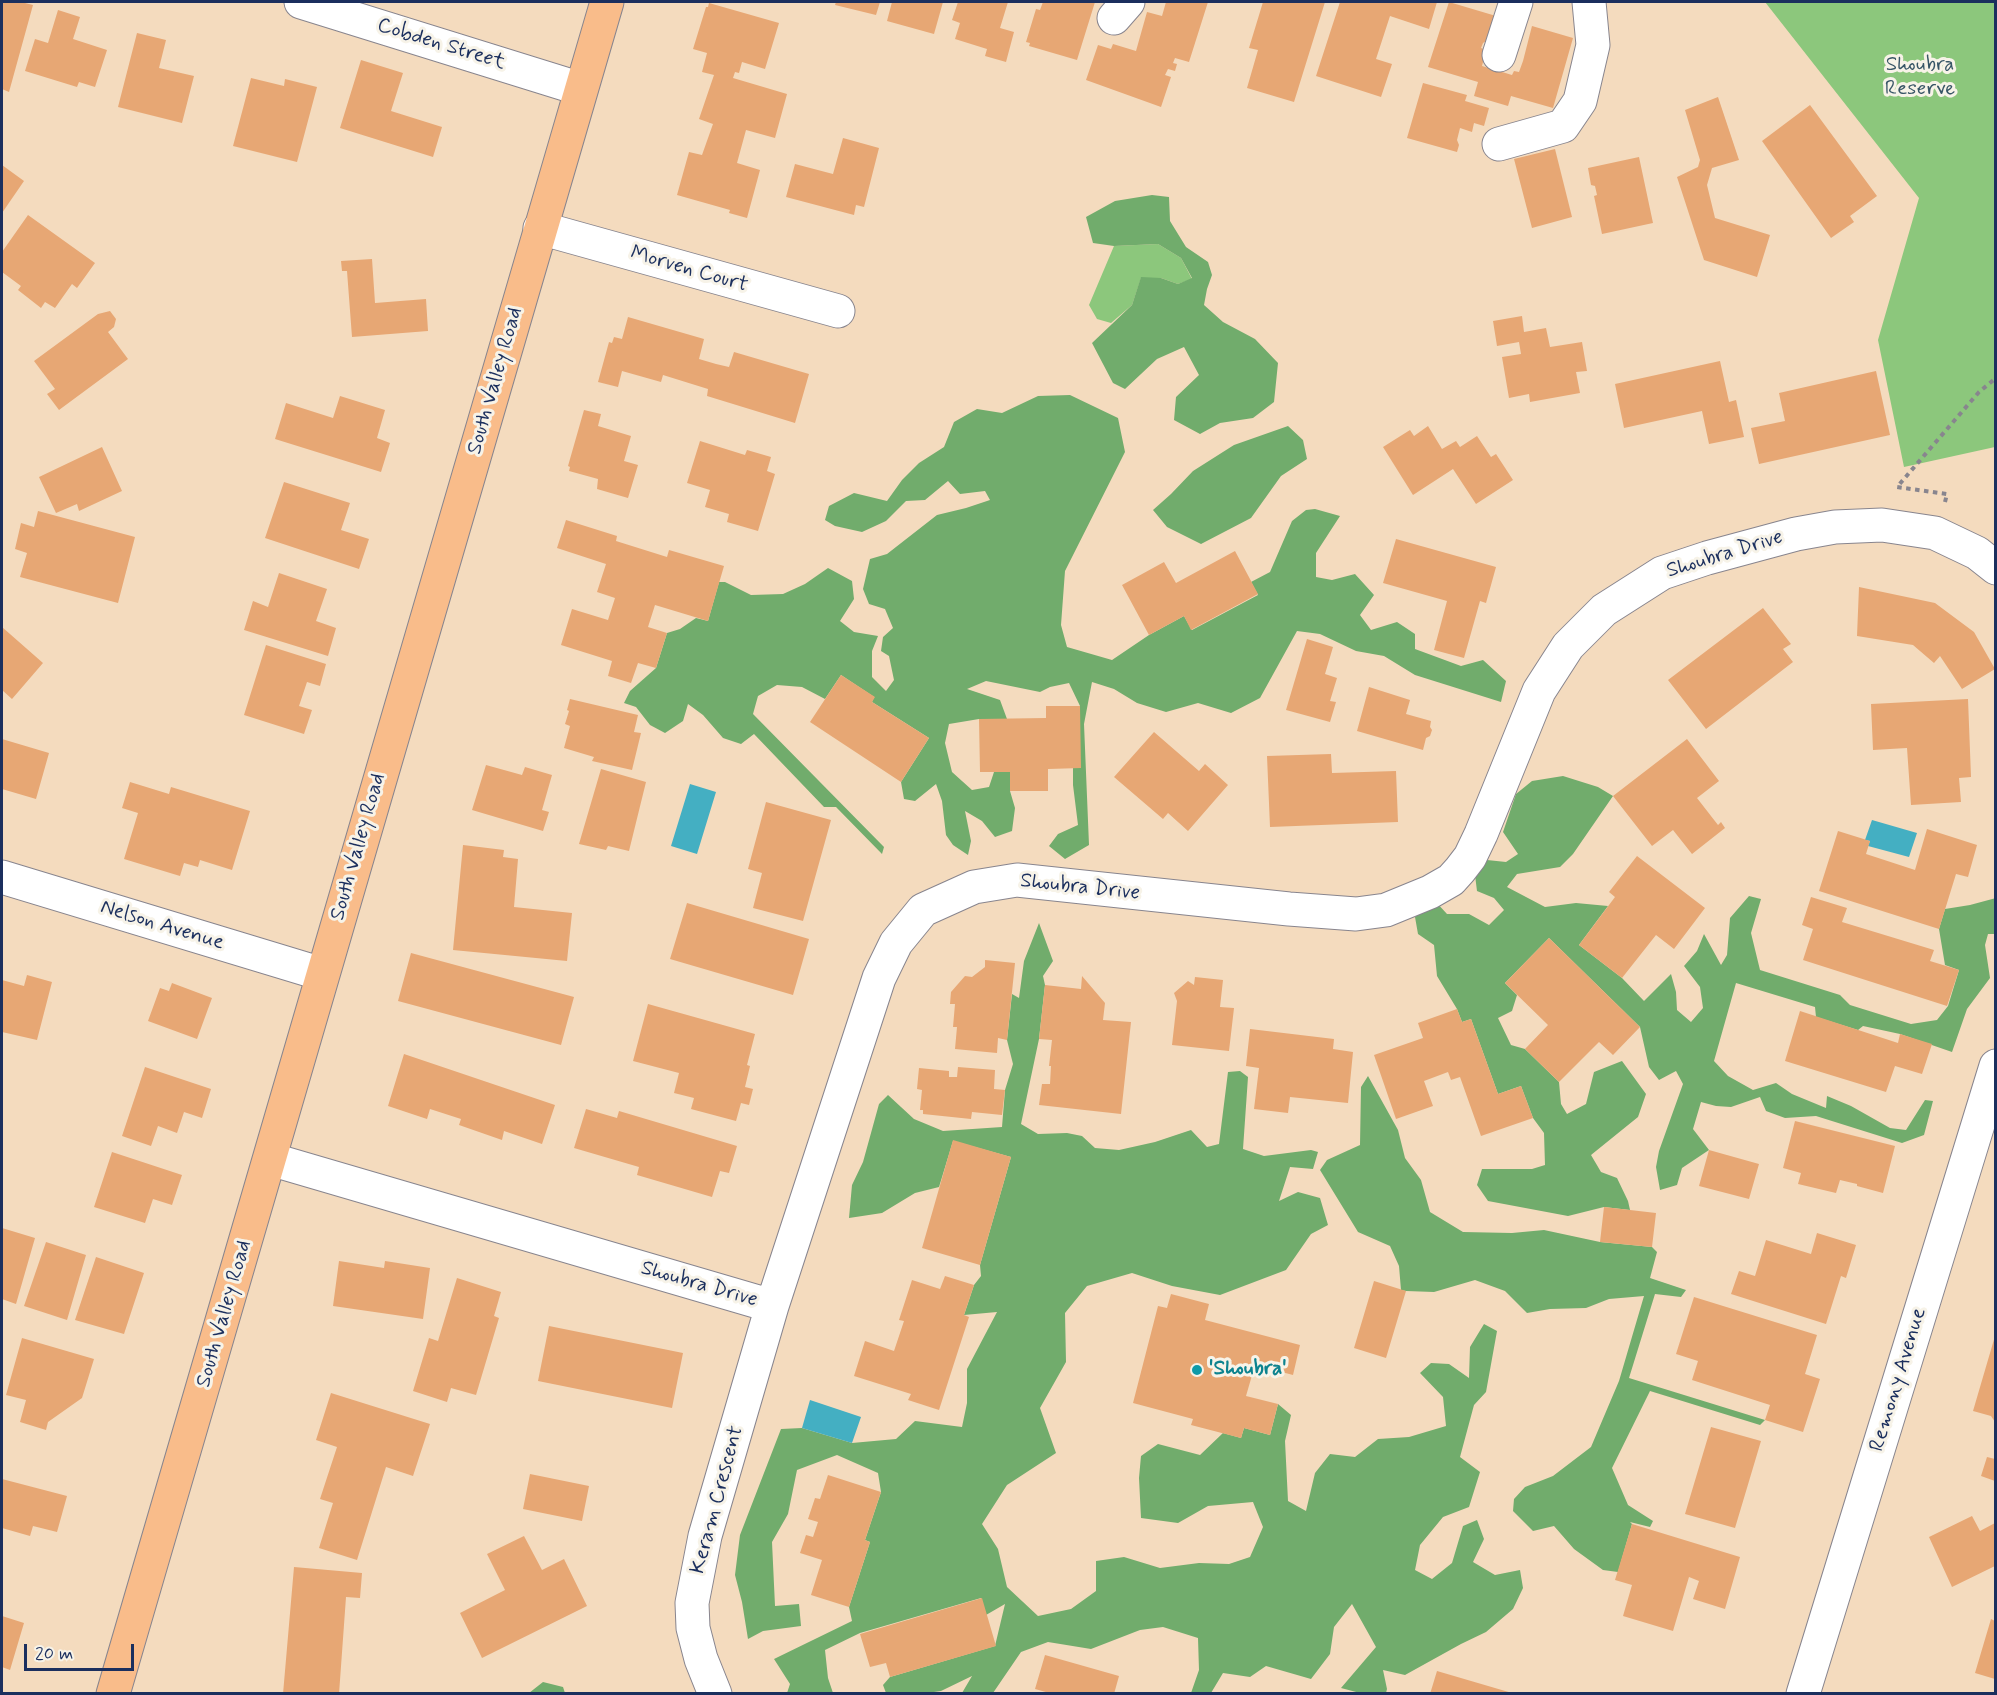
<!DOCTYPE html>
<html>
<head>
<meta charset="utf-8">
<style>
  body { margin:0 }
  #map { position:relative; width:1997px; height:1695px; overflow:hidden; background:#f4dbbe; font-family:Mynerve,sans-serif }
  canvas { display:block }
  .frame { position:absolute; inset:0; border:3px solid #1b2f5e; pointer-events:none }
  .scale { position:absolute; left:24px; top:1644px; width:110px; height:27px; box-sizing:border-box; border:3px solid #1b2f5e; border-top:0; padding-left:8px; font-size:18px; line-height:21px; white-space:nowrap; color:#1b2f5e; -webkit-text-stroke:4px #f7f3e8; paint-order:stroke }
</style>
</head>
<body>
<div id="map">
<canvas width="1997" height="1695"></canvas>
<div class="frame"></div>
<div class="scale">20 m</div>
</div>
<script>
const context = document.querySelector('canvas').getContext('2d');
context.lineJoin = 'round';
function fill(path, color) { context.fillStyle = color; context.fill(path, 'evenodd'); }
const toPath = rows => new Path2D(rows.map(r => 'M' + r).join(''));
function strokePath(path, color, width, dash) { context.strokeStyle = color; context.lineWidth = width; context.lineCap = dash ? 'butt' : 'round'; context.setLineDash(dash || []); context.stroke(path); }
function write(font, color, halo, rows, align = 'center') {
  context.font = font + ' Mynerve,sans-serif'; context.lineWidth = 6; context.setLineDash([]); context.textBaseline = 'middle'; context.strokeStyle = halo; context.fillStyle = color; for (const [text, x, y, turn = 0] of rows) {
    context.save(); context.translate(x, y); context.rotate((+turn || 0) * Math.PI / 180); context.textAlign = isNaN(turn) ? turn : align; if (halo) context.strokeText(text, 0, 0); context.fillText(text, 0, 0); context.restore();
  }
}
fill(toPath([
  [1765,2,1995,2,1995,447,1904,467,1878,340,1919,198],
  [1158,244,1181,258,1192,279,1178,284,1161,278,1141,278,1132,305,1111,323,1097,319,1089,305,1114,246]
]), '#8cc77c');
fill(toPath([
  [1152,195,1169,197,1170,221,1186,247,1208,262,1212,275,1207,289,1204,305,1223,322,1255,339,1278,363,1274,402,1253,418,1220,423,1200,434,1174,420,1176,397,1199,375,1184,347,1157,359,1125,389,1113,383,1092,343,1132,305,1141,277,1161,278,1178,284,1192,278,1181,258,1158,244,1114,246,1093,243,1086,217,1115,201],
  [1070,395,1118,418,1125,452,1065,571,1061,625,1067,647,1112,660,1149,635,1184,616,1192,630,1258,595,1251,582,1270,572,1292,521,1306,510,1315,509,1340,516,1316,553,1316,577,1332,580,1355,574,1374,595,1360,615,1371,630,1397,622,1415,634,1415,649,1461,666,1483,660,1506,681,1501,702,1415,675,1384,656,1356,651,1320,634,1297,631,1260,698,1231,713,1198,703,1166,712,1137,703,1114,689,1092,682,1084,724,1089,845,1065,859,1049,846,1058,834,1078,825,1073,785,1073,768,1080,706,1069,683,1050,687,1040,692,986,681,967,689,1000,700,1007,719,979,719,949,724,945,743,952,772,972,790,989,787,994,772,1010,772,1010,791,1015,808,1012,831,995,837,982,821,965,811,971,841,968,855,953,845,946,835,942,801,936,784,915,801,904,799,901,782,929,738,872,702,874,697,841,675,825,699,802,687,777,685,758,696,753,714,884,847,882,854,836,807,824,807,754,734,741,744,723,738,703,715,688,704,683,721,665,733,650,725,636,707,624,703,630,691,656,668,667,633,680,629,696,618,708,621,719,582,725,582,751,595,783,594,805,584,828,568,852,581,854,599,840,621,854,632,878,636,872,651,872,677,886,691,894,680,889,656,881,651,883,637,893,628,885,609,869,604,863,589,870,559,887,554,937,515,966,508,990,500,985,491,960,494,948,481,925,500,906,501,886,521,862,532,835,526,825,520,829,506,854,493,887,501,902,480,919,463,944,447,954,422,977,409,1002,413,1038,396],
  [1288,426,1303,440,1307,459,1281,476,1251,518,1201,544,1167,527,1153,510,1171,494,1193,471,1234,445],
  [1563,776,1598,787,1613,796,1573,854,1560,867,1517,874,1507,887,1545,907,1576,903,1608,906,1579,945,1622,978,1644,1001,1671,974,1676,992,1677,1010,1691,1022,1703,1008,1700,987,1684,966,1697,951,1704,934,1721,965,1727,955,1730,918,1749,896,1761,899,1751,933,1760,970,1840,995,1850,1005,1911,1024,1937,1020,1948,1006,1959,970,1945,965,1939,929,1945,909,1970,905,1996,898,1995,934,1988,934,1985,945,1990,978,1967,1009,1952,1052,1900,1034,1863,1026,1858,1030,1816,1017,1815,1007,1736,983,1714,1061,1728,1076,1753,1090,1776,1083,1792,1094,1826,1108,1827,1096,1851,1106,1890,1128,1906,1130,1925,1100,1933,1101,1924,1135,1902,1143,1816,1116,1785,1118,1766,1111,1760,1097,1731,1107,1716,1106,1701,1102,1693,1129,1709,1150,1682,1168,1677,1185,1660,1190,1656,1167,1659,1151,1683,1084,1676,1071,1659,1080,1649,1067,1640,1027,1549,938,1505,983,1517,995,1512,1011,1498,1018,1511,1045,1525,1049,1559,1082,1561,1104,1567,1114,1586,1104,1594,1072,1622,1061,1646,1094,1638,1117,1591,1155,1601,1172,1617,1178,1628,1201,1630,1210,1604,1207,1568,1216,1488,1201,1477,1185,1482,1169,1532,1169,1545,1165,1544,1133,1533,1118,1521,1086,1498,1094,1471,1019,1462,1022,1457,1009,1437,976,1434,945,1418,934,1415,917,1436,902,1447,914,1469,914,1489,925,1504,910,1494,898,1477,891,1475,875,1487,860,1506,862,1518,854,1503,832,1516,794,1532,781],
  [1039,923,1053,961,1043,976,1045,985,1039,1039,1021,1124,1038,1134,1067,1133,1082,1136,1095,1148,1119,1150,1155,1142,1191,1130,1207,1147,1219,1144,1228,1072,1240,1071,1248,1077,1243,1149,1264,1156,1311,1150,1318,1152,1313,1169,1290,1167,1279,1201,1298,1192,1320,1198,1328,1225,1311,1234,1286,1270,1220,1295,1172,1286,1132,1273,1087,1286,1065,1313,1066,1362,1040,1408,1056,1453,1007,1485,982,1524,998,1549,1007,1587,1038,1616,1071,1609,1096,1591,1096,1561,1124,1557,1160,1568,1199,1563,1229,1564,1250,1557,1263,1527,1253,1502,1208,1506,1178,1523,1141,1518,1139,1478,1141,1456,1158,1444,1200,1455,1223,1433,1241,1438,1244,1428,1270,1435,1278,1404,1291,1415,1285,1441,1288,1501,1306,1511,1315,1473,1330,1454,1355,1457,1378,1439,1409,1437,1446,1426,1443,1397,1420,1373,1431,1363,1449,1364,1469,1378,1470,1347,1484,1324,1497,1331,1486,1392,1474,1405,1460,1457,1480,1472,1469,1507,1443,1517,1420,1545,1415,1570,1432,1579,1452,1563,1463,1526,1477,1520,1484,1539,1473,1562,1495,1575,1520,1570,1523,1588,1513,1609,1486,1632,1461,1644,1405,1675,1383,1670,1387,1689,1386,1693,1360,1693,1341,1688,1376,1647,1352,1604,1334,1627,1330,1654,1311,1679,1266,1666,1250,1677,1223,1673,1211,1693,1191,1693,1199,1670,1198,1638,1163,1627,1140,1630,1091,1649,1048,1642,1021,1652,993,1693,962,1693,972,1676,941,1691,920,1694,886,1693,883,1685,890,1677,995,1646,1005,1604,986,1615,981,1598,860,1633,825,1650,828,1678,833,1693,787,1693,790,1684,774,1659,852,1621,849,1607,870,1542,865,1540,881,1492,878,1473,837,1455,797,1470,788,1514,772,1542,775,1606,799,1604,801,1626,763,1631,748,1639,742,1602,735,1575,740,1535,781,1429,802,1428,852,1443,896,1439,915,1421,962,1427,967,1403,967,1369,997,1312,964,1315,974,1285,981,1276,980,1265,1011,1157,953,1141,939,1187,915,1193,882,1213,849,1218,852,1185,863,1162,879,1104,888,1095,914,1119,943,1131,1002,1127,1005,1090,1013,1064,1007,1040,1012,994,1019,998,1024,961],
  [1368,1076,1398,1130,1405,1158,1421,1180,1430,1212,1463,1232,1512,1233,1544,1230,1600,1242,1652,1247,1657,1252,1650,1278,1686,1290,1681,1297,1655,1294,1629,1378,1765,1420,1760,1425,1650,1391,1612,1468,1628,1505,1653,1521,1650,1527,1630,1522,1632,1524,1618,1572,1603,1570,1574,1549,1554,1526,1533,1531,1513,1511,1514,1499,1525,1487,1553,1476,1591,1447,1619,1381,1644,1296,1609,1299,1586,1308,1550,1309,1527,1313,1505,1291,1475,1280,1434,1292,1406,1291,1401,1290,1399,1266,1390,1246,1358,1232,1320,1170,1327,1160,1360,1145,1361,1087],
  [543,1682,563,1687,565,1693,529,1693]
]), '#71ac6c');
fill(toPath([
  [690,784,716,792,697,854,671,846],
  [1872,820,1917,833,1909,857,1868,846,1870,841,1865,840],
  [810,1400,861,1417,852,1443,802,1428]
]), '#44afc2');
fill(toPath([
  [2,2,21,2,33,5,9,92,2,89],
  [836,2,880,2,876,15,835,5],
  [892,2,943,2,934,34,887,21],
  [958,2,1008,2,1000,28,1014,32,1006,62,985,56,987,49,955,39,960,23,952,20],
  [1043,2,1095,2,1077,60,1029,46,1030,43,1026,42,1036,9,1040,10],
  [1166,2,1208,2,1189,62,1175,58,1173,63,1177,64,1175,71,1168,69,1165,75,1171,77,1161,107,1086,80,1098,45,1111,49,1113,44,1136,51,1147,12,1162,16],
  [1263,2,1325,2,1294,102,1247,88,1258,50,1249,48],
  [1340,2,1437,2,1429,29,1390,16,1376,59,1392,64,1381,97,1316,76],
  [1449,2,1496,16,1489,39,1483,43,1481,48,1486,50,1482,66,1512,75,1514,71,1519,72,1523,61,1532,26,1573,38,1553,108,1511,96,1508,106,1474,96,1478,82,1428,67],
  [709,3,779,23,765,69,742,62,739,73,735,72,733,78,787,94,775,138,746,130,737,163,760,170,747,218,729,213,730,210,677,195,689,152,702,155,713,124,699,119,714,75,702,72,707,53,693,49,706,7,708,7],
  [58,10,80,17,73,39,107,50,95,87,79,82,77,87,25,71,35,39,48,43],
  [137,33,166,40,159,68,194,76,182,123,118,107],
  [361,60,403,73,391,111,442,127,433,157,340,128],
  [251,78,284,86,285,79,317,87,297,162,233,146],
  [1423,83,1467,95,1465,101,1489,108,1484,126,1474,123,1472,132,1460,128,1457,140,1459,145,1457,152,1407,138],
  [1718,97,1739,160,1712,168,1707,185,1715,218,1770,235,1757,277,1704,260,1677,177,1698,167,1700,160,1685,110],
  [1810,105,1877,196,1850,216,1854,222,1831,238,1762,141],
  [843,138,879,148,864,207,856,205,854,215,786,197,795,164,833,174],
  [1555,149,1572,217,1532,228,1514,159],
  [1639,157,1653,223,1602,234,1594,196,1597,195,1595,186,1591,185,1588,168],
  [2,165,24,181,2,213],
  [28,215,95,263,77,288,72,284,55,308,45,302,41,308,18,290,21,286,2,272,2,252],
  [372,259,375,303,426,299,428,331,352,337,347,271,342,271,341,261],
  [110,311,116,319,114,327,108,332,128,359,59,410,47,394,55,389,34,361,98,314],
  [1522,316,1524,332,1546,328,1550,347,1582,342,1587,371,1576,372,1580,393,1530,402,1529,394,1509,398,1502,357,1521,354,1519,342,1497,346,1493,321],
  [628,317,704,339,699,359,716,364,729,367,734,352,809,374,795,423,707,396,708,389,663,375,661,382,622,371,618,387,598,382,609,342,612,343,614,337,622,339],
  [1720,361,1729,402,1736,400,1744,437,1709,444,1702,411,1624,428,1615,384],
  [1876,371,1890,435,1759,464,1751,428,1785,421,1779,393],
  [340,396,385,410,377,438,390,443,381,472,275,439,286,403,333,418],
  [584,410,601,414,598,426,631,436,624,461,638,465,628,498,597,489,598,479,569,471,570,467,568,466],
  [1428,426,1442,449,1456,441,1460,447,1477,436,1491,457,1496,454,1513,480,1476,504,1453,469,1413,495,1383,447,1410,430,1414,436],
  [700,441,745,455,747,450,771,457,767,471,775,474,758,531,727,522,729,514,705,507,710,490,687,483],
  [102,447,122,491,79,511,77,504,56,513,39,477],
  [284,482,350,503,341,530,369,539,359,569,265,538],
  [38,511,135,537,118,603,20,577,27,553,15,549,21,523,34,527],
  [566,520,617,536,616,541,667,557,669,550,724,566,708,621,655,605,648,627,667,633,656,668,638,663,631,683,608,676,612,661,561,645,572,609,608,620,615,598,597,592,606,564,557,548],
  [1396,539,1496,567,1486,603,1480,601,1464,658,1434,650,1447,601,1383,583],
  [1235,551,1258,594,1191,630,1184,616,1149,635,1122,585,1164,562,1176,583],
  [279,573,327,589,316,621,336,628,328,656,244,630,253,601,268,607],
  [1859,587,1935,603,1974,632,1995,669,1962,689,1940,656,1934,663,1913,645,1857,636],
  [1763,608,1791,644,1783,649,1793,662,1706,729,1668,680],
  [2,627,43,663,12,699,2,690],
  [1307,639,1333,647,1325,674,1337,678,1330,701,1336,702,1330,722,1286,710],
  [266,645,326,664,320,686,307,682,299,706,312,710,304,734,244,715],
  [841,675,875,697,872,702,929,738,901,782,810,722],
  [1369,687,1410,700,1406,714,1431,721,1430,727,1432,730,1430,736,1426,738,1423,750,1357,731],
  [570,699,638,715,634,732,641,733,632,770,592,761,594,757,564,748,570,726,565,724,569,711,567,710],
  [1968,699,1971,777,1959,778,1961,802,1911,805,1907,748,1873,750,1871,704],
  [1046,706,1080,706,1081,768,1048,769,1048,791,1010,791,1010,772,980,772,979,719,1046,718],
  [1154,732,1199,771,1205,764,1228,785,1188,831,1168,813,1163,819,1114,777],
  [2,739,49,753,36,799,2,789],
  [1687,739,1719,781,1697,798,1718,825,1721,822,1725,828,1692,854,1673,830,1652,846,1613,796],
  [1331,754,1332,773,1396,771,1398,822,1270,827,1267,756],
  [486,765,522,775,525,767,552,775,542,810,549,812,543,831,472,810],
  [601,769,646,782,629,851,608,846,606,850,579,844],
  [130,782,169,794,171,787,250,811,232,870,200,860,198,867,184,863,180,876,124,859,138,813,122,808],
  [766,802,831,820,803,921,753,908,762,873,748,869],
  [1927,829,1977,845,1968,877,1956,874,1939,929,1819,891,1838,831,1870,841,1866,854,1915,870],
  [463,845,504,850,503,857,518,859,514,907,572,913,567,961,453,950],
  [1637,856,1705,908,1674,949,1656,935,1622,978,1579,945,1615,897,1609,892],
  [1811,897,1847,908,1842,922,1934,950,1930,961,1959,970,1947,1006,1803,960,1813,929,1802,925],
  [687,903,809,939,793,995,670,959],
  [1549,938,1640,1027,1613,1055,1599,1042,1559,1082,1525,1049,1548,1025,1505,983],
  [411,953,574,997,561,1045,398,1001],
  [985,960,1015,963,1007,1040,998,1038,997,1053,955,1049,957,1027,953,1027,955,1004,950,1004,951,992,965,976,972,977,985,967],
  [27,975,52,982,37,1040,2,1032,2,980,24,986],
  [1082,976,1105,1003,1103,1020,1131,1022,1121,1114,1039,1105,1042,1084,1050,1084,1051,1066,1049,1066,1052,1040,1039,1039,1045,985,1081,989],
  [1195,977,1223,980,1220,1007,1234,1008,1229,1051,1172,1045,1177,1001,1174,993,1188,981,1194,985],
  [172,983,212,998,197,1039,148,1021,160,988,169,991],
  [648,1004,755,1034,747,1065,750,1066,745,1087,753,1089,749,1105,741,1103,736,1121,691,1109,694,1098,674,1093,679,1073,633,1061],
  [1457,1009,1462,1022,1471,1019,1498,1094,1521,1086,1533,1118,1481,1136,1460,1077,1451,1080,1448,1072,1424,1081,1433,1106,1396,1119,1374,1055,1423,1038,1418,1023],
  [1800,1011,1898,1043,1900,1034,1932,1044,1922,1074,1895,1066,1886,1092,1785,1061],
  [1250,1029,1334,1039,1333,1049,1353,1052,1348,1103,1290,1097,1288,1113,1254,1109,1259,1068,1246,1066],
  [404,1054,555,1105,542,1144,504,1131,502,1140,459,1125,461,1119,430,1109,427,1119,388,1106],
  [145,1067,211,1089,202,1118,184,1112,177,1133,158,1126,151,1146,122,1136],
  [958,1067,995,1070,994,1089,1005,1090,1002,1115,972,1112,971,1119,923,1114,923,1110,920,1110,922,1090,917,1089,919,1068,949,1071,949,1077,957,1077],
  [586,1109,617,1118,619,1111,737,1146,729,1173,720,1171,712,1197,637,1175,639,1167,574,1148],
  [1795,1121,1895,1146,1883,1193,1857,1186,1857,1184,1840,1180,1836,1193,1798,1184,1801,1173,1783,1168],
  [953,1140,1011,1157,980,1265,922,1248],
  [1709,1150,1759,1164,1749,1199,1699,1186],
  [112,1152,182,1175,172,1205,153,1199,145,1223,94,1207],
  [1604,1207,1656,1213,1652,1247,1600,1242],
  [2,1228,35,1238,16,1304,2,1299],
  [1817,1233,1856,1245,1846,1278,1841,1276,1826,1324,1731,1294,1739,1271,1755,1276,1766,1240,1811,1254],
  [46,1242,86,1255,67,1320,24,1306],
  [96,1257,144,1273,124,1334,75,1320],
  [339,1261,384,1268,385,1261,430,1268,423,1319,333,1306],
  [945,1276,974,1285,964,1315,969,1317,939,1410,908,1400,911,1394,854,1376,865,1341,894,1351,904,1321,899,1320,912,1280,940,1289],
  [457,1278,501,1292,494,1316,499,1318,476,1395,451,1388,447,1402,413,1391,429,1338,438,1341],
  [1374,1281,1406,1291,1386,1358,1354,1348],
  [1171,1294,1209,1304,1205,1320,1300,1345,1293,1375,1255,1365,1246,1396,1278,1404,1270,1435,1244,1428,1241,1438,1191,1425,1193,1419,1133,1403,1158,1306,1167,1308],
  [1694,1297,1817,1335,1805,1374,1820,1379,1803,1432,1765,1420,1770,1405,1692,1380,1698,1361,1676,1354],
  [549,1326,683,1353,672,1408,538,1381],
  [1995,1336,1995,1422,1991,1416,1973,1411],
  [22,1338,94,1359,82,1398,48,1422,46,1430,20,1422,26,1400,6,1395],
  [331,1393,430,1424,413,1476,386,1467,357,1560,319,1548,333,1503,320,1499,337,1447,316,1440],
  [1711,1427,1761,1441,1735,1528,1685,1514],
  [1987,1457,1995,1459,1995,1481,1981,1476],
  [530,1474,589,1486,582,1521,523,1509],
  [828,1475,881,1492,865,1540,870,1542,849,1607,811,1595,822,1560,800,1553,806,1535,813,1537,818,1522,808,1519,815,1498,820,1499],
  [2,1479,67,1496,57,1532,33,1526,30,1536,2,1528],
  [1972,1516,1980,1531,1995,1523,1995,1566,1952,1587,1929,1537],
  [1632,1524,1740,1557,1725,1609,1693,1599,1699,1581,1689,1577,1673,1631,1623,1616,1632,1585,1615,1580],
  [524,1536,542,1570,564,1559,587,1606,482,1658,460,1613,505,1590,487,1554],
  [294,1567,362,1573,360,1598,346,1597,339,1694,283,1694],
  [982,1598,996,1646,890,1677,886,1663,870,1667,860,1634],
  [2,1616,24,1623,10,1670,2,1667],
  [1991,1619,1995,1621,1995,1679,1975,1673],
  [1045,1655,1119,1676,1114,1694,1053,1694,1035,1689],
  [1437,1671,1512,1693,1512,1694,1430,1694]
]), '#e7a774');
const minor = toPath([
  [301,2,581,89],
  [1114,18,1128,2],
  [1499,55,1516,2],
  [1499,144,1563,126,1580,101,1593,45,1589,2],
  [540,228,838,311],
  [2,877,322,974],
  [270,1159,772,1306,879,978,896,943,923,910,974,887,1017,880,1289,909,1356,914,1386,910,1430,892,1451,880,1460,870,1470,857,1481,834,1539,691,1568,646,1604,610,1662,573,1707,558,1796,534,1835,527,1882,525,1935,533,1977,553,1996,568],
  [715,1694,701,1659,693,1628,692,1603,705,1536,772,1306],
  [1803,1694,1996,1066]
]);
const major = toPath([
  [113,1694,607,2]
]);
strokePath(minor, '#88858e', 35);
strokePath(major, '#88858e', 35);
strokePath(toPath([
  [1945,502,1947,494,1897,487,1979,392,1996,378]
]), '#88858e', 4, [4.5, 4.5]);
strokePath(minor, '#fff', 33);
strokePath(major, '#f9bc8a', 33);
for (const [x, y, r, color] of [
  [1197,1370,6,"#0f9aa8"]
]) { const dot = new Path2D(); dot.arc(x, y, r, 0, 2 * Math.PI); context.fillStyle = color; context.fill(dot); strokePath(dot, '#f7f3e8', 2); }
write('21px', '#1b2f5e', '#f7f3e8', [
  ["Cobden Street",441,45,17],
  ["Morven Court",689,270,16],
  ["South Valley Road",496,381,-74],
  ["Shoubra Drive",1725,555,-17],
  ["South Valley Road",359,847,-74],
  ["Shoubra Drive",1080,888,6],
  ["Nelson Avenue",162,926,17],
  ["Shoubra Drive",699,1285,16],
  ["South Valley Road",225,1314,-74],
  ["Remony Avenue",1899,1380,-73],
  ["Keram Crescent",718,1500,-75]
]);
write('21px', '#375566', '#f7f3e8', [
  ["Shoubra",1920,66],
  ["Reserve",1920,90]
]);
write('bold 21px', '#0d838f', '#f7f3e8', [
  ["'Shoubra'",1209,1370]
], 'left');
</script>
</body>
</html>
